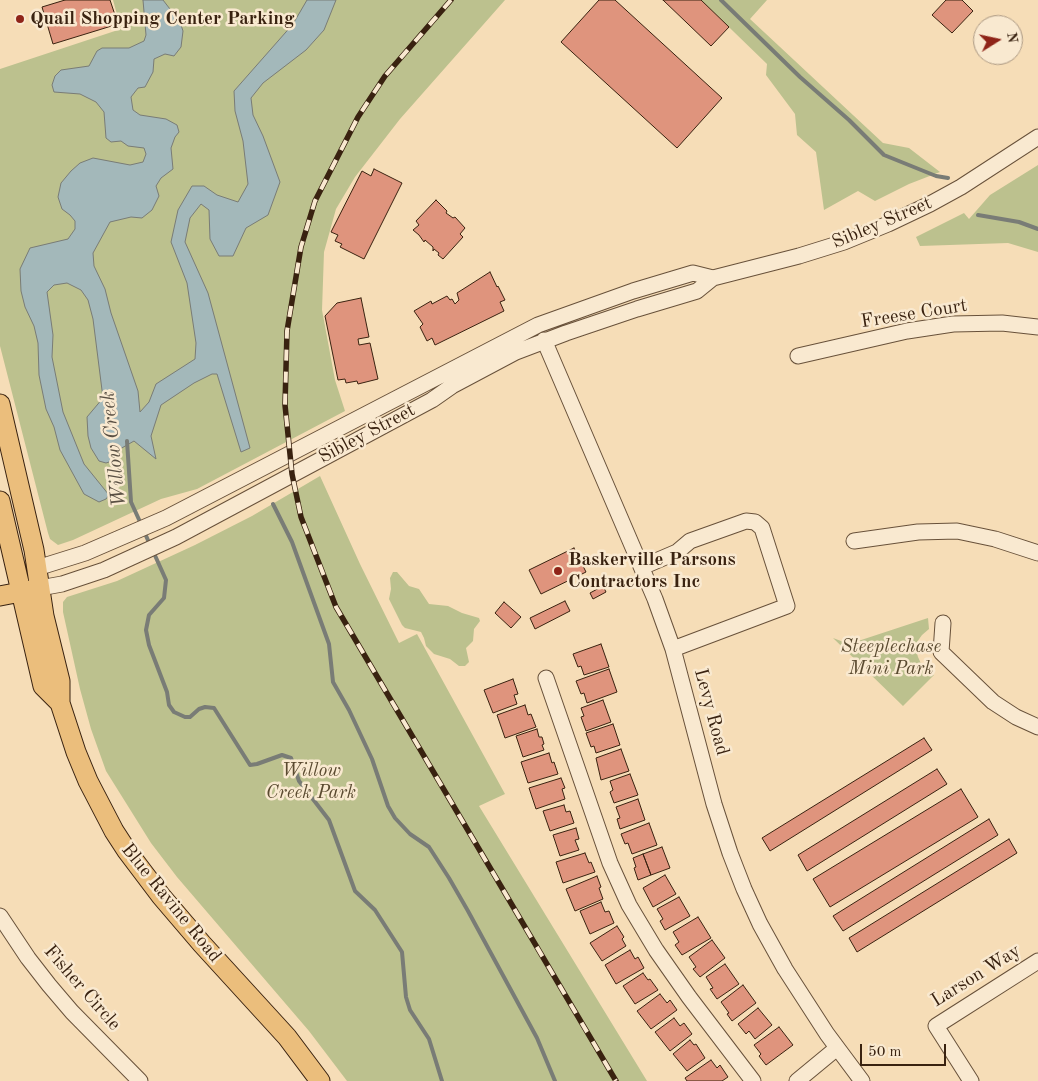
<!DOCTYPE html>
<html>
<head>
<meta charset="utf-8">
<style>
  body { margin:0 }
  #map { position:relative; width:1038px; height:1081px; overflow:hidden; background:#f6ddb7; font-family:"Old Standard TT",serif }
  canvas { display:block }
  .north { position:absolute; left:973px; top:15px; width:50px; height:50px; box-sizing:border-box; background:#f9e9d0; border:1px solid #ac9983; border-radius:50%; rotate:80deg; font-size:14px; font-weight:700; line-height:20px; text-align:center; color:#392210 }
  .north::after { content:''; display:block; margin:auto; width:18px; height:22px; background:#8f2418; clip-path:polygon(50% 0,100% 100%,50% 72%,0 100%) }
  .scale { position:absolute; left:860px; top:1044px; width:86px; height:22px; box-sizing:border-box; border:2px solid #392210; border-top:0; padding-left:6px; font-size:15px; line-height:18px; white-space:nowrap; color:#392210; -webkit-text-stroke:4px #f9e9d0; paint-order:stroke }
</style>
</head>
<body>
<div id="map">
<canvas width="1038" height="1081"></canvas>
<div class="north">N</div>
<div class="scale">50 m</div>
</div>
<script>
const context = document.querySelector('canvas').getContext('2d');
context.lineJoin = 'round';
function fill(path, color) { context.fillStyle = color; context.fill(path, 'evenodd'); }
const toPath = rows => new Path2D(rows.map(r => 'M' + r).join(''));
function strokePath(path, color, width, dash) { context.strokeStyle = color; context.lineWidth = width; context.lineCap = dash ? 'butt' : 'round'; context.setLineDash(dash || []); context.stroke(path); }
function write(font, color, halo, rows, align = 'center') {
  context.font = font + ' "Old Standard TT",serif'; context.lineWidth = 5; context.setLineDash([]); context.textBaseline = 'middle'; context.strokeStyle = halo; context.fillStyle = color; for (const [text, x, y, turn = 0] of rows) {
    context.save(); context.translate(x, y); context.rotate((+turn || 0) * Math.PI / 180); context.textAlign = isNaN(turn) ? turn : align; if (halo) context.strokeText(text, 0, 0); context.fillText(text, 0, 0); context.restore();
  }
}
fill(toPath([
  [113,0,505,0,400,119,355,177,336,209,324,252,322,310,335,380,345,411,197,489,161,499,73,540,58,545,50,539,48,533,0,346,0,69,121,29],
  [701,0,767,0,750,19,883,143,909,148,940,172,909,184,875,201,858,191,824,210,816,152,797,135,795,114,766,75,767,64],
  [1038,165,1038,252,1008,243,920,246,916,237,964,213,969,219,990,195],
  [320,476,360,564,399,643,417,634,505,794,479,806,647,1081,347,1081,309,1031,177,877,151,843,106,771,91,729,80,689,63,612,63,602,67,597,117,581,195,545,252,516],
  [393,572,397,572,409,586,419,589,429,604,448,606,462,613,479,618,480,621,474,629,473,641,466,648,469,662,465,666,459,666,450,659,434,654,426,646,424,638,421,632,405,628,402,625,389,599,391,589,390,578],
  [928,618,929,629,922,635,917,642,916,650,918,657,923,668,934,675,903,706,833,638,849,644]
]), '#bcc18e');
const water = toPath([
  [143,0,163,0,180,22,183,31,181,47,174,56,165,54,154,59,153,72,145,87,138,88,131,97,133,110,140,115,166,119,177,125,179,132,175,137,171,148,173,169,161,178,156,186,159,196,152,210,142,218,131,217,110,222,93,253,94,266,105,289,111,313,138,391,140,412,149,402,156,384,195,359,196,343,187,283,171,242,178,210,192,186,204,186,217,195,238,202,248,184,243,141,235,111,234,91,293,24,307,0,336,0,324,30,306,50,263,83,251,98,253,115,263,136,280,182,268,215,246,228,233,256,219,256,210,239,209,210,201,204,190,218,185,242,208,293,250,448,241,452,217,374,212,374,194,383,161,405,151,436,156,459,134,441,120,449,115,460,106,463,99,461,91,448,88,436,87,417,103,398,93,319,88,300,81,290,67,283,54,285,47,292,53,335,52,357,63,412,84,464,109,495,106,499,99,502,84,494,60,450,54,427,46,409,39,375,38,343,34,326,25,307,21,291,20,269,30,248,68,239,75,229,75,221,70,215,62,209,58,197,61,183,71,171,80,163,93,158,130,165,143,162,146,154,144,148,128,146,121,141,111,142,106,138,104,112,96,102,80,94,54,92,52,85,55,76,61,70,89,66,97,51,102,48,129,48,144,41,146,35,143,0]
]);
fill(water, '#a3b8ba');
strokePath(water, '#797c76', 1);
strokePath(toPath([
  [721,0,800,77,849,120,884,155,936,176,948,178],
  [978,215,1019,222,1038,229],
  [127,441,131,502,141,524],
  [273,504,292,542,329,644,333,682,349,710,372,759,388,806,395,818,410,834,429,847,449,878,468,911,537,1038,555,1081],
  [144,531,150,545],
  [153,551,166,580,164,598,149,615,146,630,149,645,167,692,169,705,174,712,185,717,190,717,199,709,205,707,214,708,250,765,257,764,282,755,291,758,299,781,329,820,355,891,375,910,402,952,406,997,410,1010,429,1039,442,1081]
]), '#797c76', 4);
const building = toPath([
  [65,0,110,0,118,24,53,44,42,7,65,0],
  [599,0,615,0,722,98,677,148,561,42,599,0],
  [663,0,701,0,729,27,711,46,663,0],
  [946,0,962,0,973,11,952,33,932,15,946,0],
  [374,169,402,183,364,259,340,247,342,244,335,241,338,235,331,232,362,171,371,176,374,169],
  [436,200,447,211,446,213,453,218,455,217,465,228,460,234,463,237,443,259,438,255,439,253,434,249,433,251,433,247,425,240,424,242,419,235,413,230,419,225,416,221,436,200],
  [490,272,497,287,498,286,505,300,500,302,504,311,435,345,432,338,427,341,420,327,423,324,414,311,431,301,432,304,447,296,450,300,452,299,455,304,459,300,457,293,490,272],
  [361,298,369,337,358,339,359,345,370,343,378,379,358,384,357,381,346,383,345,379,338,380,325,316,337,303,361,298],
  [574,548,586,572,541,594,529,570,574,548],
  [603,586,606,592,593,599,590,593,603,586],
  [565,601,570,611,535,629,530,618,565,601],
  [504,602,521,617,511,628,495,613,504,602],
  [601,644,609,667,584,675,581,666,578,667,573,654,601,644],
  [609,669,617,692,587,703,584,693,581,694,576,681,609,669],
  [513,679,518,694,514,695,517,704,493,713,484,690,513,679],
  [603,700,611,722,586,731,581,717,584,716,581,708,603,700],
  [525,705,528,715,531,714,536,727,505,738,497,715,525,705],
  [613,724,620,745,596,753,594,746,591,747,586,733,613,724],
  [537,729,539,737,542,737,544,744,542,745,544,750,523,757,516,736,537,729],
  [924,738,932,750,770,851,762,838,924,738],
  [621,749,629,771,601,780,596,758,621,749],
  [549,753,552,763,554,762,558,774,528,783,521,762,549,753],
  [937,769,947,784,807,871,798,855,937,769],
  [630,774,638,795,614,803,610,792,613,790,610,781,630,774],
  [561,778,565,788,562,789,565,799,536,809,529,788,561,778],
  [961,789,978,817,830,907,813,879,961,789],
  [638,799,645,820,620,829,617,819,620,818,616,807,638,799],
  [564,805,566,812,570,811,574,823,550,831,543,811,564,805],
  [989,819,998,835,843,931,833,916,989,819],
  [649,823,657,845,632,854,628,843,625,844,621,834,649,823],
  [576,828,579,839,575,840,579,850,560,856,553,835,576,828],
  [1009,839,1017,853,857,952,849,938,1009,839],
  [662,847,670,868,651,875,643,854,662,847],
  [585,853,589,863,591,862,595,872,563,883,556,862,585,853],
  [643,854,651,875,638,880,634,868,636,867,633,858,643,854],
  [665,875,676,894,653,907,643,888,665,875],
  [597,876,601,887,599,888,603,899,575,911,566,889,597,876],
  [679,897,690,916,665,930,660,921,663,919,657,909,679,897],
  [601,902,605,912,609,911,614,923,590,934,580,911,601,902],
  [698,917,711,938,682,955,675,945,679,942,673,932,698,917],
  [617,926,624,937,622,939,626,946,602,961,590,943,617,926],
  [712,940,725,958,700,977,693,969,696,967,689,957,712,940],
  [630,950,635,959,638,957,644,968,616,984,605,965,630,950],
  [725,964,739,984,717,999,710,989,713,988,706,977,725,964],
  [643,973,648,980,650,979,658,990,635,1004,623,986,643,973],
  [743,985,756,1003,732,1021,727,1014,729,1013,721,1002,743,985],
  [660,994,667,1003,670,1000,677,1010,651,1029,637,1011,660,994],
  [758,1008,772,1025,755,1039,749,1031,746,1034,738,1024,758,1008],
  [674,1018,680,1026,684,1023,692,1034,670,1051,655,1032,674,1018],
  [779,1027,793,1045,766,1065,759,1056,761,1054,754,1045,779,1027],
  [690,1040,694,1045,696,1044,705,1058,687,1071,673,1054,690,1040],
  [711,1060,717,1068,720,1065,728,1077,722,1081,687,1081,685,1078,711,1060]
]);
fill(building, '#df947d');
strokePath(building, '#392210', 1);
const minor = toPath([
  [544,340,655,599,673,649,714,804,730,853,744,889,760,924,785,969,827,1034,862,1081],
  [798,356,907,331,953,324,1002,323,1038,327],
  [854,541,918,532,957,531,995,539,1038,553],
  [642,567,677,552,690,541,746,521,755,522,762,528,787,606,673,649],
  [37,568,85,553,166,518,538,325,633,291,693,273,713,278,799,256,844,242,888,224,930,204,961,187,1038,137],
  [40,588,62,584,104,570,176,537,432,400,452,386,516,352,566,333,637,309,697,291,713,278],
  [943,623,941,652,993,702,1016,717,1038,727],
  [546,678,610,863,629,905,656,950,689,997,753,1081],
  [0,916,28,958,49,985,72,1012,140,1081],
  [797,1081,837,1048],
  [971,1081,936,1026,1038,961]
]);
const major = toPath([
  [0,404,34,550,44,616,60,681,60,703,76,752,88,781,114,831,127,851,161,896,202,944,287,1037,320,1081],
  [0,501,43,686,60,703],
  [0,596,31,590]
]);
strokePath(minor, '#68513a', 17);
strokePath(major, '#392210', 21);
strokePath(minor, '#f9e9d0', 15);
strokePath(major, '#ebbe7c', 19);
const rail = toPath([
  [451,0,385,76,358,117,315,201,301,247,287,331,285,405,292,474,301,517,336,607,616,1081]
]);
strokePath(rail, '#392210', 5.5);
strokePath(rail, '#f9e9d0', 4, [11]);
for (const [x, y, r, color] of [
  [20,19,5,"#8f2418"],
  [558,571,5,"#8f2418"]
]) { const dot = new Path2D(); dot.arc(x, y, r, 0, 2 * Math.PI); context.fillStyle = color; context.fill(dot); strokePath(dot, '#f9e9d0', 2); }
write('bold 19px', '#392210', '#f9e9d0', [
  ["Quail Shopping Center Parking",30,19],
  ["Baskerville Parsons",568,560],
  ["Contractors Inc",568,582]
], 'left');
write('19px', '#392210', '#f9e9d0', [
  ["Sibley Street",882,223,-23],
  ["Freese Court",914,314,-9],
  ["Sibley Street",367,434,-28],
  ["Levy Road",711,712,75],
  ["Blue Ravine Road",171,903,51],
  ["Larson Way",976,976,-32],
  ["Fisher Circle",82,988,49]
]);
write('italic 19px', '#5a4a30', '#f9e9d0', [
  ["Steeplechase",891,647],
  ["Mini Park",891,669],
  ["Willow",311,771],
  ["Creek Park",311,793]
]);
write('italic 20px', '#594f43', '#f9e9d0', [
  ["Willow Creek",114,449,-96]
]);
</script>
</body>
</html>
